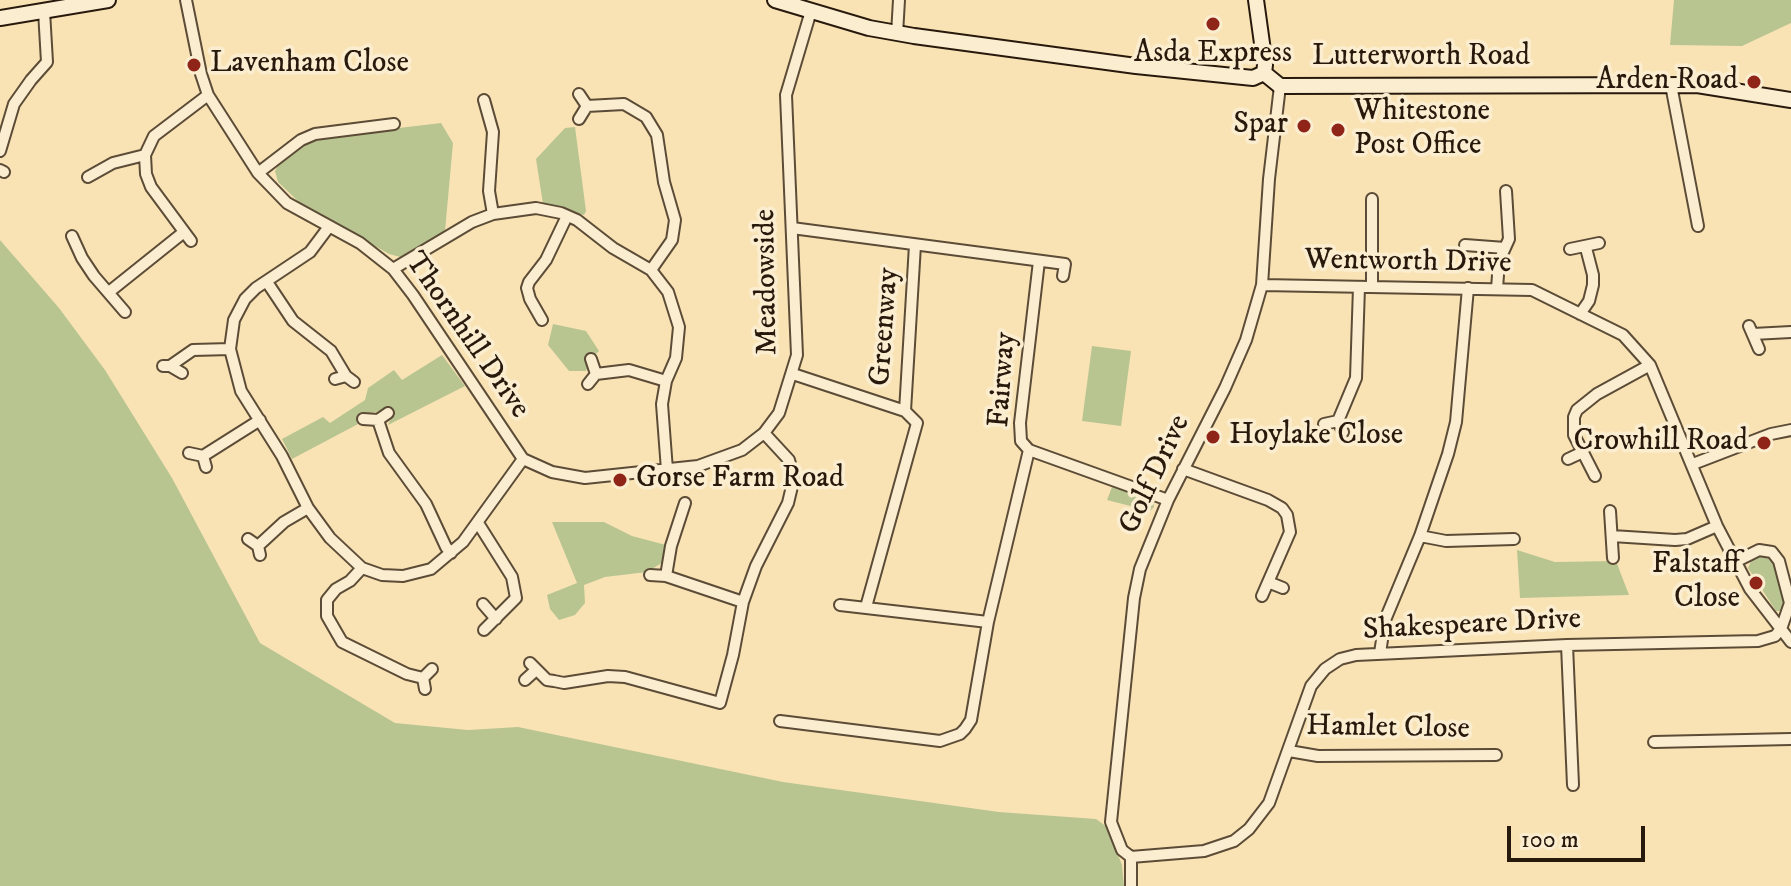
<!DOCTYPE html>
<html>
<head>
<meta charset="utf-8">
<style>
  body { margin:0 }
  #map { position:relative; width:1791px; height:886px; overflow:hidden; background:#f9e3b5; font-family:"IM FELL DW Pica",serif }
  canvas { display:block }
  .scale { position:absolute; left:1507px; top:826px; width:138px; height:36px; box-sizing:border-box; border:4px solid #28190d; border-top:0; padding-left:10px; font-size:24px; line-height:28px; white-space:nowrap; color:#28190d; -webkit-text-stroke:6px #fbedcf; paint-order:stroke }
</style>
</head>
<body>
<div id="map">
<canvas width="1791" height="886"></canvas>
<div class="scale">100 m</div>
</div>
<script>
const context = document.querySelector('canvas').getContext('2d');
context.lineJoin = 'round';
function fill(path, color) { context.fillStyle = color; context.fill(path, 'evenodd'); }
const toPath = rows => new Path2D(rows.map(r => 'M' + r).join(''));
function strokePath(path, color, width, dash) { context.strokeStyle = color; context.lineWidth = width; context.lineCap = dash ? 'butt' : 'round'; context.setLineDash(dash || []); context.stroke(path); }
function write(font, color, halo, rows, align = 'center') {
  context.font = font + ' "IM FELL DW Pica",serif'; context.lineWidth = 7; context.setLineDash([]); context.textBaseline = 'middle'; context.strokeStyle = halo; context.fillStyle = color; for (const [text, x, y, turn = 0] of rows) {
    context.save(); context.translate(x, y); context.rotate((+turn || 0) * Math.PI / 180); context.textAlign = isNaN(turn) ? turn : align; if (halo) context.strokeText(text, 0, 0); context.fillText(text, 0, 0); context.restore();
  }
}
fill(toPath([
  [1674,0,1791,0,1791,23,1742,46,1670,45],
  [441,123,453,143,445,231,400,257,389,254,300,203,278,182,275,171,280,162,306,142,323,137],
  [575,127,586,211,584,215,543,204,536,159,565,128],
  [0,240,59,308,105,370,172,478,260,643,395,723,468,730,518,727,783,782,999,812,1096,819,1107,827,1122,865,1124,886,0,886],
  [553,324,586,331,599,351,591,359,586,371,569,371,548,345],
  [1092,346,1131,351,1121,426,1082,421],
  [442,355,465,386,388,425,392,415,384,410,363,415,360,423,292,459,282,439,323,417,330,423,365,400,368,388,394,370,402,380],
  [1112,487,1153,500,1154,507,1150,511,1107,500],
  [552,522,604,522,632,536,666,545,666,558,660,564,647,572,605,577,584,585,585,603,575,615,559,620,550,609,547,595,577,583],
  [1517,550,1555,562,1616,561,1629,595,1520,598],
  [1761,553,1769,555,1774,562,1786,603,1782,611,1776,611,1748,568,1753,557]
]), '#b9c591');
const minor = toPath([
  [186,0,201,74,208,95,258,173,287,203,360,243,393,269,413,295,523,459,552,472,585,478,698,466,742,450,764,433,779,413,797,355,786,95,811,11],
  [897,34,899,0],
  [1671,85,1698,226],
  [579,94,587,106,579,119],
  [484,100,493,132,489,191,493,214],
  [587,106,624,104,646,117,657,135,664,182,675,220,672,240,651,270],
  [0,151,14,104,31,80,47,62,44,11],
  [0,170,4,172],
  [258,173,301,140,315,134,394,124],
  [88,177,113,163,145,155],
  [1372,199,1372,287],
  [328,228,310,252,256,288,245,299,234,320,230,349,241,391,282,456,308,508,330,538,362,568,382,575,403,576,431,569,463,542,523,459],
  [792,228,1065,264,1063,276],
  [72,236,82,258,94,276,125,312],
  [191,241,151,187,146,174,145,155,154,136,208,95],
  [1465,245,1505,248],
  [1570,249,1599,243],
  [1039,261,1020,423,1021,441,1029,450,1168,500],
  [393,269,472,222,493,214,536,208,561,213,577,220,613,248,651,270,668,292,679,327,676,358,666,381,662,404,667,470],
  [267,282,293,321,331,351,346,376],
  [1262,285,1532,290,1623,335,1650,365,1717,526,1750,589,1791,642],
  [1497,289,1499,261,1509,239,1506,191],
  [109,292,184,232],
  [1580,314,1589,301,1593,285,1593,275,1586,248],
  [542,320,530,299,527,288,529,282,546,260,567,216],
  [1749,326,1759,349],
  [1753,334,1791,332],
  [163,366,170,366,182,373],
  [170,366,193,350,230,349],
  [596,374,629,370,666,381],
  [793,374,905,411,917,423,866,607],
  [335,379,346,376,354,382],
  [588,384,596,374,591,359],
  [905,411,915,245],
  [363,419,378,420,388,413],
  [378,420,389,453,426,504,446,547,451,553],
  [1338,421,1356,378,1359,287],
  [1324,424,1338,421,1343,432],
  [189,453,203,456,206,467],
  [203,456,260,420],
  [1568,459,1583,452],
  [1693,464,1771,434,1791,430],
  [1183,469,1268,500,1282,508,1287,515,1290,532,1262,596],
  [1595,476,1574,435,1574,417,1577,410,1597,394,1650,365],
  [1610,511,1613,558],
  [478,523,512,577,516,598,484,630],
  [1420,536,1446,541,1514,539],
  [1612,536,1675,540,1687,539,1717,526],
  [248,539,258,546,260,555],
  [258,546,284,522,308,508],
  [362,568,350,581,336,589,327,600,327,616,342,642,407,674,423,678],
  [650,575,666,576,743,602],
  [666,576,671,546,685,503],
  [1268,582,1283,588],
  [483,604,496,619],
  [840,605,988,622],
  [1567,645,1573,785],
  [1380,653,1385,620,1420,536,1448,454,1456,422,1468,288],
  [530,663,547,680,554,681,564,683,608,676,625,677,720,703,733,655,743,602,756,566,788,503,794,478,789,460,764,433],
  [525,680,536,670],
  [425,689,423,678,432,669],
  [780,721,940,741,960,734,965,729,971,720,988,622,1029,450],
  [1654,742,1791,739],
  [1289,751,1318,756,1496,755],
  [1131,857,1204,851,1234,841,1249,829,1269,803,1311,686,1325,669,1340,659,1356,655,1567,645,1758,641,1775,636,1781,629,1790,603,1779,561,1772,552,1759,550,1735,562],
  [1131,857,1122,850,1111,822,1134,598,1140,569,1168,500,1225,388,1246,340,1262,285,1269,179,1280,86],
  [1131,886,1131,857]
]);
const secondary = toPath([
  [775,0,869,28,914,36,1136,66,1253,78,1264,73],
  [1256,0,1265,65,1264,73],
  [0,18,108,0],
  [1264,73,1280,86,1697,85,1791,100]
]);
strokePath(minor, '#5c4c37', 14);
strokePath(secondary, '#28190d', 18);
strokePath(minor, '#fbedcf', 10);
strokePath(secondary, '#fbedcf', 14);
for (const [x, y, r, color] of [
  [1213,24,8,"#8f2418"],
  [194,65,8,"#8f2418"],
  [1754,82,8,"#8f2418"],
  [1304,126,8,"#8f2418"],
  [1338,130,8,"#8f2418"],
  [1213,437,8,"#8f2418"],
  [1764,443,8,"#8f2418"],
  [620,480,8,"#8f2418"],
  [1756,583,8,"#8f2418"]
]) { const dot = new Path2D(); dot.arc(x, y, r, 0, 2 * Math.PI); context.fillStyle = color; context.fill(dot); strokePath(dot, '#fbedcf', 3); }
write('30px', '#28190d', '#fbedcf', [
  ["Asda Express",1213,55,"center"],
  ["Lavenham Close",210,65],
  ["Arden Road",1738,82,"right"],
  ["Whitestone",1354,113],
  ["Post Office",1354,147],
  ["Spar",1288,126,"right"],
  ["Hoylake Close",1229,437],
  ["Crowhill Road",1748,443,"right"],
  ["Gorse Farm Road",636,480],
  ["Falstaff",1740,566,"right"],
  ["Close",1740,600,"right"]
], 'left');
write('30px', '#28190d', '#fbedcf', [
  ["Lutterworth Road",1421,58],
  ["Wentworth Drive",1408,263,1],
  ["Meadowside",768,282,-91],
  ["Greenway",886,327,-86],
  ["Thornhill Drive",466,336,55],
  ["Fairway",1004,380,-86],
  ["Golf Drive",1156,475,-65],
  ["Shakespeare Drive",1472,626,-3],
  ["Hamlet Close",1388,729,1]
]);
</script>
</body>
</html>
